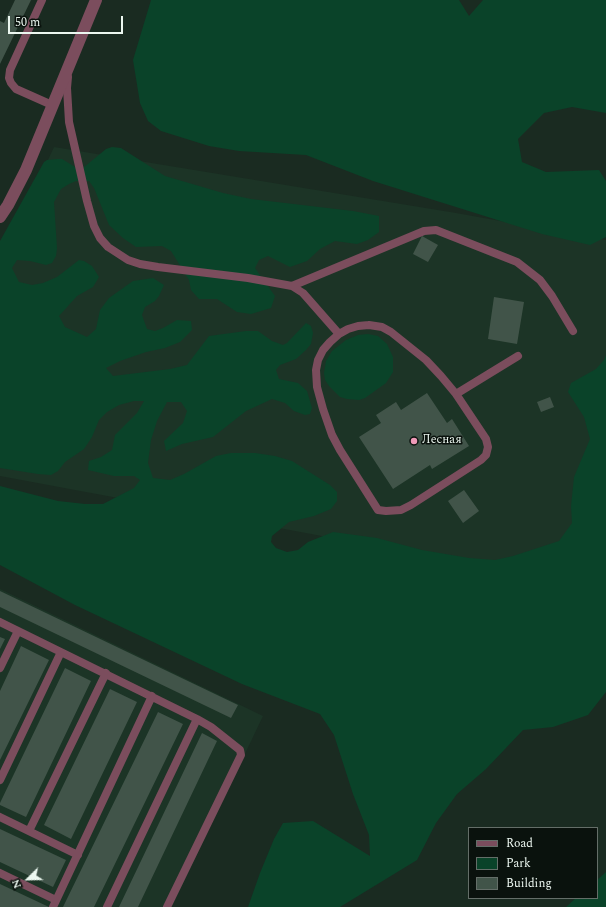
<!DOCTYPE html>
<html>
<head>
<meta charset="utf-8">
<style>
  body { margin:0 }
  #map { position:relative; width:606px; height:907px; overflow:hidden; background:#1a2b21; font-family:Spectral,serif }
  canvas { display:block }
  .legend { position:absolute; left:468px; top:827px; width:130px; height:72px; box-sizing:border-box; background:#0a120d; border:1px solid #646e68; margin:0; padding:5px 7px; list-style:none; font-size:12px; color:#ecf7f0 }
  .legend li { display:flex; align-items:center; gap:8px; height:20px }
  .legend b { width:20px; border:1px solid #646e68 }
  .north { position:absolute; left:8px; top:859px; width:40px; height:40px; -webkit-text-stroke:3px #0a120d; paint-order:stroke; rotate:247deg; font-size:11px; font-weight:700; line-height:16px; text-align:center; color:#ecf7f0 }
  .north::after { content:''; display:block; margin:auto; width:14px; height:18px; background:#ecf7f0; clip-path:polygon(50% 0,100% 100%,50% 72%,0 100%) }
  .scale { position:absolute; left:8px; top:16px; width:115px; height:18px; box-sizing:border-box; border:2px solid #ecf7f0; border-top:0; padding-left:5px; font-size:12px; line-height:14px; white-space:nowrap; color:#ecf7f0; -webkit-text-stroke:3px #0a120d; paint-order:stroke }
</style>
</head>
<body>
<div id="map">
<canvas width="606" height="907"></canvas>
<ul class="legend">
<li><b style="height:5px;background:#7b4d5d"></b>Road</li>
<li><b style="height:11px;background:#0a4329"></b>Park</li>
<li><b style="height:11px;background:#415449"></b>Building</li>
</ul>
<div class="north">N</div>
<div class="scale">50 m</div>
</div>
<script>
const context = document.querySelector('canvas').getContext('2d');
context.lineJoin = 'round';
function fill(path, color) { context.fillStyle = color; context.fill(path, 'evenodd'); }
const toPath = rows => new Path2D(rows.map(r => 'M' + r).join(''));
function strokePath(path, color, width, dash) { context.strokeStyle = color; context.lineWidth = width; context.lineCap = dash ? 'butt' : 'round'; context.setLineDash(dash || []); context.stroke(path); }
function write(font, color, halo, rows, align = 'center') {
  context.font = font + ' Spectral,serif'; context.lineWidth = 3; context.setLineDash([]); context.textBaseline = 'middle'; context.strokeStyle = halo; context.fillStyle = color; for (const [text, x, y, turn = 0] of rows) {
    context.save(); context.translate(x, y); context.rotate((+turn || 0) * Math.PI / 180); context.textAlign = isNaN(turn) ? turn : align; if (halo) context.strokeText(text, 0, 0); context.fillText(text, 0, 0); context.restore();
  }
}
fill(toPath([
  [54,147,456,213,606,240,606,538,580,593,322,536,0,476,0,262],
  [0,589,263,716,172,907,0,907]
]), '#1c3426');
fill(toPath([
  [151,0,459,0,469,16,483,0,606,0,606,113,572,107,544,113,518,139,522,162,546,172,599,170,606,181,606,237,590,245,542,234,373,181,306,155,239,151,209,146,161,131,148,121,140,103,133,60],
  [112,147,121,148,165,176,223,193,251,199,353,211,379,216,379,232,368,240,357,244,335,241,320,249,307,261,290,267,268,256,259,260,255,268,275,296,271,308,251,314,237,312,217,299,199,299,191,290,189,280,171,251,162,246,136,247,123,238,109,225,94,188,89,181,76,181,69,184,61,189,54,202,57,248,56,256,52,263,46,265,30,261,17,260,12,268,19,282,32,285,43,283,57,277,79,260,84,261,92,266,99,277,93,287,77,296,59,316,65,327,87,337,96,329,100,310,109,298,133,281,153,278,164,285,159,296,155,301,145,307,142,315,147,329,155,331,163,328,177,320,191,321,192,330,180,342,165,348,146,352,120,361,106,368,113,376,170,369,187,365,209,336,246,331,258,331,272,341,283,345,287,343,306,323,311,326,313,333,311,344,306,350,296,359,280,365,276,370,279,379,298,383,307,391,312,408,310,414,305,415,294,411,285,403,272,399,246,411,213,437,182,444,166,451,164,441,183,423,187,411,181,402,167,402,157,421,151,440,148,463,153,478,170,480,184,474,216,456,231,453,255,453,275,456,292,461,330,485,337,492,337,501,331,509,314,516,289,522,272,536,271,542,276,548,287,552,298,550,308,542,333,532,377,538,422,550,469,558,495,560,513,556,559,541,572,523,571,506,574,477,590,439,584,417,568,392,571,383,596,369,604,360,606,355,606,692,588,715,553,727,523,730,486,769,457,794,436,823,417,860,340,907,248,907,260,873,274,839,283,823,313,821,370,856,369,835,353,794,334,735,320,714,242,684,75,605,0,565,0,486,58,501,85,504,103,504,134,488,140,480,134,476,114,476,88,470,89,461,101,457,112,450,115,435,137,413,144,401,134,401,119,405,107,412,99,420,92,437,84,449,65,462,58,471,51,475,38,474,0,468,0,241,44,162,47,160,57,159,62,159,75,167,83,168,106,149],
  [368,334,378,336,387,344,393,357,393,372,386,383,365,398,359,400,347,399,340,397,329,386,325,380,324,373,326,361,332,351,346,340,358,335],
  [606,872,606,907,566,907,576,898,597,898,597,880]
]), '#0a4329');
fill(toPath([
  [15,0,31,0,0,64,0,21,4,23],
  [422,236,438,245,428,262,413,254],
  [494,297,524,302,517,344,488,339],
  [427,393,447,423,452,419,469,446,432,469,430,465,393,489,359,437,381,423,376,415,396,402,401,410],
  [550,397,554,407,541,412,537,402],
  [464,490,479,511,463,523,448,501],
  [0,591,238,705,231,718,0,607],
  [0,637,5,639,0,649],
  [21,646,49,660,0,760,0,691],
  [65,668,91,681,26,817,0,805,0,803],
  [110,689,137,702,71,839,44,825],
  [158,712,183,724,94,907,63,907],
  [202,733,217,741,138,907,119,907],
  [0,829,66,860,53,887,0,862],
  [0,884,49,907,0,907]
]), '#415449');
strokePath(toPath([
  [42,0,10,70,9,78,11,83,16,89,52,105],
  [68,77,67,88,69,122,87,201,94,226,100,238,108,247,128,260,140,264,158,267,248,278,292,286,303,293,339,334],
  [292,286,424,231,436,230,517,262,540,280,552,296,573,331],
  [369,325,382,327,391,332,426,360,441,376,456,394,486,439,488,447,486,455,481,460,411,505,401,510,386,511,378,510,340,450,332,435,323,409,317,387,316,370,318,360,323,350,330,342,339,334,348,329,358,326,369,325],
  [456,394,518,356],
  [0,622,197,719,211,727,240,750,241,755,167,907],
  [0,668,18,631],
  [0,780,61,652],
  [0,817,78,855],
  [29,831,106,673],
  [0,873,56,900],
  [53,907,152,696],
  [107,907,197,719]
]), '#7b4d5d', 8);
strokePath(toPath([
  [0,217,8,205,26,170,96,0]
]), '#7b4d5d', 12);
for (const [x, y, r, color] of [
  [414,441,4,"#ef9ab8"]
]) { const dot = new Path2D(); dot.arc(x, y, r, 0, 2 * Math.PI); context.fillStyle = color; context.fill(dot); strokePath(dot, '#0a120d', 1.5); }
write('12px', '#ecf7f0', '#0a120d', [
  ["Лесная",422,441]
], 'left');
</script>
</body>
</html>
